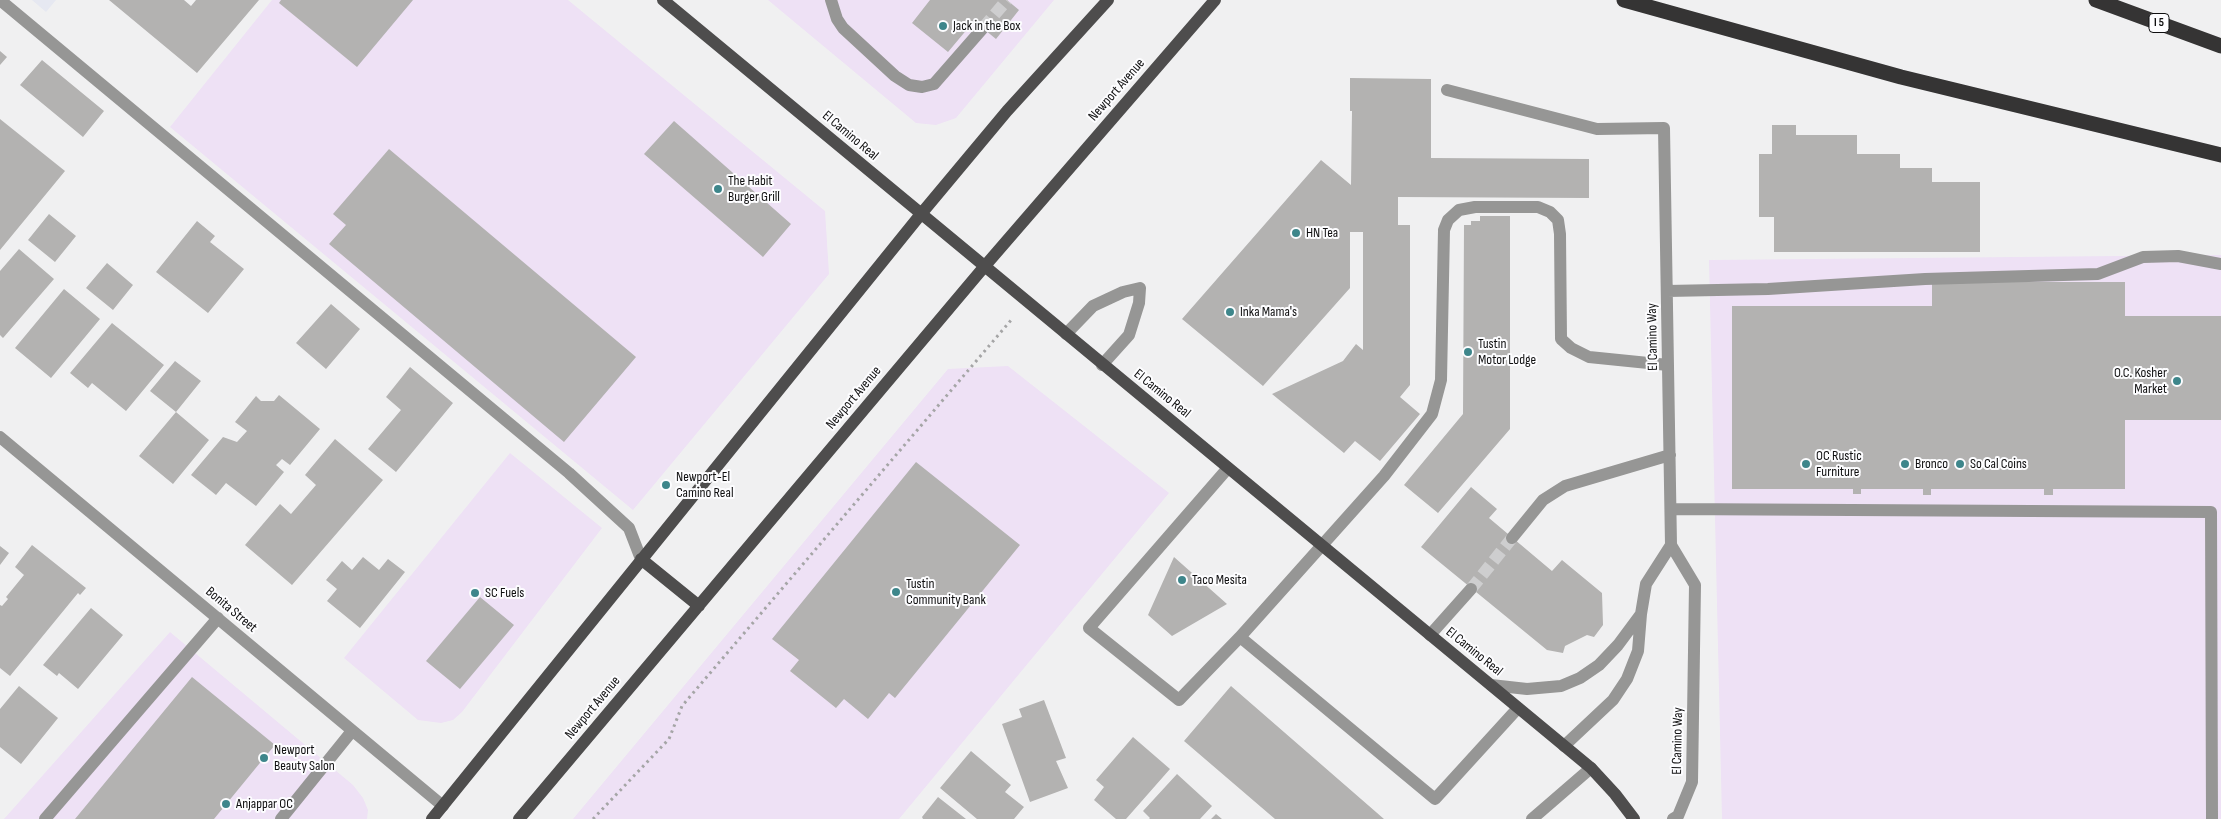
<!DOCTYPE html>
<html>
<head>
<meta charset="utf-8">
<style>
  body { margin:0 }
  canvas { display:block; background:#f0f0f1 }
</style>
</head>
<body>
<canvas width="2221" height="819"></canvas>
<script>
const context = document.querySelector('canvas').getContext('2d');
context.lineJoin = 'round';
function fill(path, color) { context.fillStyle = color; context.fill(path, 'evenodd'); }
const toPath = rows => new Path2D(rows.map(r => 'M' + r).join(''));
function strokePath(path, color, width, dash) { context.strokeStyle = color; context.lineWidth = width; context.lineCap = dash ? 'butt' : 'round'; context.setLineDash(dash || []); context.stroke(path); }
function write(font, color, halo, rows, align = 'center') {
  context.font = font + ' "Sofia Sans Condensed",sans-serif'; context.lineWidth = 4; context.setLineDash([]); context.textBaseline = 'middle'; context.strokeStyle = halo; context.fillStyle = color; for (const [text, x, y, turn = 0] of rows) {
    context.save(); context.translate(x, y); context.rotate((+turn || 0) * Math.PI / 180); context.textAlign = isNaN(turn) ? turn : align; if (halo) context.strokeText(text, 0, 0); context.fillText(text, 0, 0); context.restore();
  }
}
fill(toPath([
  [272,0,568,0,825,211,829,274,633,510,170,127],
  [768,0,1054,0,956,118,936,125,916,123],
  [2221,255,2221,819,1722,819,1709,260],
  [1008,366,1169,493,899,819,573,819,948,369],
  [510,453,602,528,462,712,453,720,441,723,418,720,344,658],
  [170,632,353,785,363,798,368,810,367,819,4,819]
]), '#eee1f5');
fill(toPath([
  [32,0,56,0,46,12]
]), '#e6e8f1');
fill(toPath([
  [109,0,184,0,191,6,196,0,259,0,197,73],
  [281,0,413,0,357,67,279,3],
  [930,0,1007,0,1019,10,996,39,974,21,948,52,912,23],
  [0,51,7,57,0,65],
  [42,60,104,111,83,137,20,85],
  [1350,78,1431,79,1431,158,1589,159,1589,198,1398,197,1398,225,1410,225,1410,385,1400,397,1420,414,1380,461,1355,441,1344,453,1272,394,1343,361,1356,344,1363,350,1363,232,1350,232,1350,288,1263,386,1182,319,1321,160,1351,185,1352,111,1350,111],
  [0,119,65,171,0,250],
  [674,121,791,224,763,257,644,154],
  [1772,125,1796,125,1796,135,1857,135,1857,154,1900,154,1900,168,1932,168,1932,182,1980,182,1980,252,1774,252,1774,217,1759,217,1759,154,1772,154],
  [389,149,636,357,564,442,329,244,346,225,333,214],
  [49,214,76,236,55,262,28,240],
  [1480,216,1510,216,1510,429,1438,513,1404,485,1463,414,1464,225,1471,225,1471,221,1480,221],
  [197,221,215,236,210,242,244,269,208,313,156,272],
  [19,249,54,279,3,338,0,335,0,271],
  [107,263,133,285,113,310,86,288],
  [1932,282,2125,282,2125,316,2221,316,2221,420,2125,420,2125,489,2053,489,2053,495,2044,495,2044,489,1931,489,1931,495,1923,495,1923,489,1861,489,1861,494,1853,494,1853,489,1732,489,1732,306,1932,306],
  [64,289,100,319,51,378,15,348],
  [331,304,360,329,326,369,296,343],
  [112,323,164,365,126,411,92,383,88,388,70,373],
  [175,361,201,381,176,412,150,391],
  [410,367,453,403,396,472,368,449,401,410,386,397],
  [279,395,320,429,290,465,282,459,276,465,284,472,256,506,226,483,216,495,191,475,223,437,237,442,247,431,235,422,256,396,261,401,274,401],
  [176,412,209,440,173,484,139,456],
  [335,439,383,480,292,585,245,545,280,504,291,514,316,485,305,475],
  [916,462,1020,545,895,698,889,693,868,719,844,699,836,708,790,671,799,660,772,639],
  [1471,487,1497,509,1489,518,1552,571,1562,560,1602,593,1603,625,1594,637,1587,635,1565,646,1563,653,1547,650,1421,547],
  [32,545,86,588,80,595,78,593,10,676,0,668,0,605,2,606,8,599,6,597,24,575,15,567],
  [0,546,9,553,0,565],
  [363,557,379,570,388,559,405,572,360,628,327,601,337,589,326,580,342,561,352,570],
  [1174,557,1227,604,1172,636,1148,615],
  [480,597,514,625,460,689,426,661],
  [91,608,123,635,78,689,59,673,57,676,43,665],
  [192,677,275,745,264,758,214,819,75,819],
  [19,686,58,718,21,764,0,747,0,709],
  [1231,686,1384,819,1275,819,1184,741],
  [1044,700,1066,758,1056,761,1068,788,1030,802,1002,724,1022,717,1019,709],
  [1133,737,1170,769,1126,819,1116,819,1094,800,1104,787,1096,780],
  [971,751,1011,785,1005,792,1024,807,1014,819,977,819,940,788],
  [1177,774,1212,806,1200,819,1149,819,1150,818,1143,811],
  [938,797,966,819,923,819,922,817],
  [1216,814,1222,819,1211,819]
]), '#b3b2b1');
strokePath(toPath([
  [983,28,1007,0],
  [1471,589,1512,538]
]), '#cececf', 12, [12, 6]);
strokePath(toPath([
  [593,819,669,739,682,706,1012,319]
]), '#a5a5a6', 3, [2.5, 4]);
strokePath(toPath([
  [0,0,569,473,629,528,641,559],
  [831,0,837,19,843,28,895,76,909,85,922,87,934,84,983,28],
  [1447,90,1597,129,1664,128,1671,545,1695,585,1692,782,1678,816,1673,819],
  [1667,291,1768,289,1925,279,2098,274,2143,257,2178,256,2221,264],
  [1066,334,1093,306,1123,292,1140,288,1139,303,1129,335,1102,365],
  [0,437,443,806],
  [1228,468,1089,628,1179,700,1240,637],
  [1671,509,2211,512,2212,819],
  [1512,538,1543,500,1565,486,1670,455],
  [1430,635,1471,589],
  [1491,685,1527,689,1561,686,1580,678,1599,665,1618,645,1641,614,1646,584,1671,545],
  [1518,708,1435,799,1240,637,1384,476,1432,414,1441,380,1444,230,1448,220,1459,210,1475,207,1538,207,1550,212,1558,220,1560,234,1561,339,1571,348,1589,357,1668,365],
  [1564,746,1613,700,1627,679,1638,651,1641,614],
  [45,819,218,618],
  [281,819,352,731],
  [1532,819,1591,768]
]), '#969695', 12);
strokePath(toPath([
  [663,0,1591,768,1615,794,1634,819],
  [641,559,699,606],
  [432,819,921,214,1007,111,1108,0],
  [519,819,984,267,1215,0]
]), '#4e4d4d', 12);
strokePath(toPath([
  [1624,0,1901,77,2221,155],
  [2096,0,2221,46]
]), '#353434', 15);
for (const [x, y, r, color] of [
  [943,26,5,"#3e868b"],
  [718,189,5,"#3e868b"],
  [1296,233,5,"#3e868b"],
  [1230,312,5,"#3e868b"],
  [1468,352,5,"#3e868b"],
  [2177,381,5,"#3e868b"],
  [1806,464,5,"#3e868b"],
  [1905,464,5,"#3e868b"],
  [1960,464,5,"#3e868b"],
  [666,485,5,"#3e868b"],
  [1182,580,5,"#3e868b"],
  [896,592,5,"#3e868b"],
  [475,593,5,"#3e868b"],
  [264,758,5,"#3e868b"],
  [226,804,5,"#3e868b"]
]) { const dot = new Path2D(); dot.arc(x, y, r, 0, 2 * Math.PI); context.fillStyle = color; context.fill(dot); strokePath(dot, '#fdfdff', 2); }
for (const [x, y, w] of [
  [2159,23,20]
]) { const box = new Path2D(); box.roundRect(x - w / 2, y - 9.5, w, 19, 4); context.fillStyle = '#fdfdff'; context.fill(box); strokePath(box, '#0f0f10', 1); }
write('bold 12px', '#0f0f10', null, [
  ["I 5",2159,23]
]);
write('14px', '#0f0f10', '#fdfdff', [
  ["Jack in the Box",953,26],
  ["The Habit",728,181],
  ["Burger Grill",728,197],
  ["HN Tea",1306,233],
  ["Inka Mama's",1240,312],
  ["Tustin",1478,344],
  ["Motor Lodge",1478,360],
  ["O.C. Kosher",2167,373,"right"],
  ["Market",2167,389,"right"],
  ["OC Rustic",1816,456],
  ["Furniture",1816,472],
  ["Bronco",1915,464],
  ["So Cal Coins",1970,464],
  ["Newport-El",676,477],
  ["Camino Real",676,493],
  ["Taco Mesita",1192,580],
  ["Tustin",906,584],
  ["Community Bank",906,600],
  ["SC Fuels",485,593],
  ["Newport",274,750],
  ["Beauty Salon",274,766],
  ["Anjappar OC",236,804]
], 'left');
write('14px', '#0f0f10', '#fdfdff', [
  ["Newport Avenue",1117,90,-49],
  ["El Camino Real",850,136,40],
  ["El Camino Way",1653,337,-91],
  ["El Camino Real",1162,394,39],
  ["Newport Avenue",854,398,-50],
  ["Bonita Street",231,610,40],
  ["El Camino Real",1474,652,39],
  ["Newport Avenue",593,708,-50],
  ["El Camino Way",1678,741,-89]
]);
</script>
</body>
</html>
